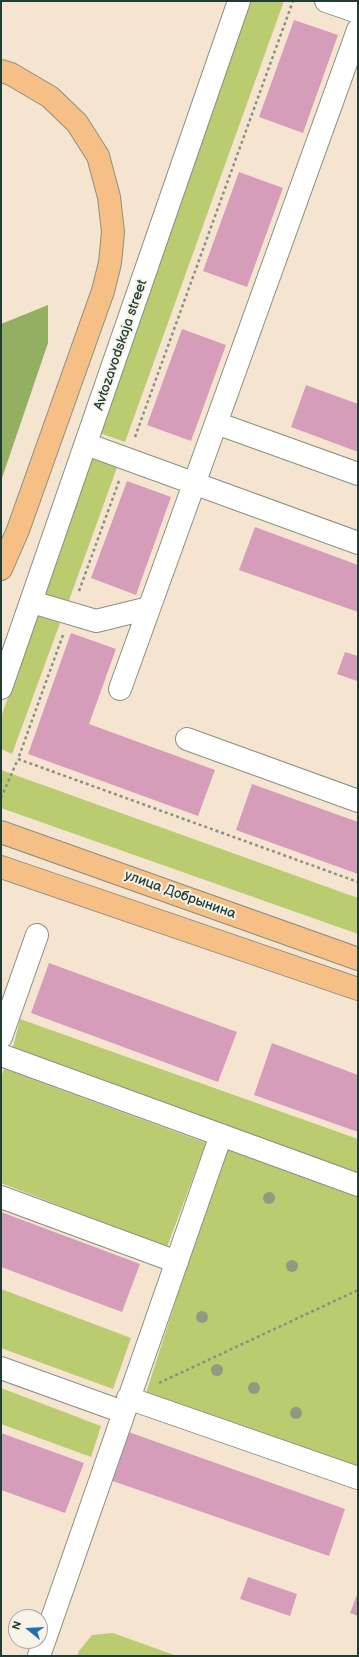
<!DOCTYPE html>
<html>
<head>
<meta charset="utf-8">
<style>
  body { margin:0 }
  #map { position:relative; width:359px; height:1657px; overflow:hidden; background:#f5e5d0; font-family:"Balsamiq Sans",sans-serif }
  canvas { display:block }
  .frame { position:absolute; inset:0; border:2px solid #1f3d34; pointer-events:none }
  .north { position:absolute; left:8px; top:1609px; width:40px; height:40px; box-sizing:border-box; background:#f7f3e8; border:1px solid #a1aaa0; border-radius:50%; rotate:288deg; font-size:11px; font-weight:700; line-height:16px; text-align:center; color:#1f3d34 }
  .north::after { content:''; display:block; margin:auto; width:14px; height:18px; background:#1f6fb2; clip-path:polygon(50% 0,100% 100%,50% 72%,0 100%) }
</style>
</head>
<body>
<div id="map">
<canvas width="359" height="1657"></canvas>
<div class="frame"></div>
<div class="north">N</div>
</div>
<script>
const context = document.querySelector('canvas').getContext('2d');
context.lineJoin = 'round';
function fill(path, color) { context.fillStyle = color; context.fill(path, 'evenodd'); }
const toPath = rows => new Path2D(rows.map(r => 'M' + r).join(''));
function strokePath(path, color, width, dash) { context.strokeStyle = color; context.lineWidth = width; context.lineCap = dash ? 'butt' : 'round'; context.setLineDash(dash || []); context.stroke(path); }
function write(font, color, halo, rows, align = 'center') {
  context.font = font + ' "Balsamiq Sans",sans-serif'; context.lineWidth = 4; context.setLineDash([]); context.textBaseline = 'middle'; context.strokeStyle = halo; context.fillStyle = color; for (const [text, x, y, turn = 0] of rows) {
    context.save(); context.translate(x, y); context.rotate((+turn || 0) * Math.PI / 180); context.textAlign = isNaN(turn) ? turn : align; if (halo) context.strokeText(text, 0, 0); context.fillText(text, 0, 0); context.restore();
  }
}
fill(toPath([
  [246,1,284,1,125,442,97,432],
  [90,453,119,462,68,603,42,595],
  [37,615,60,623,12,754,1,749,1,717],
  [1,770,358,898,358,934,1,808],
  [20,1019,358,1139,358,1173,13,1047],
  [4,1069,206,1143,167,1247,1,1183,1,1077],
  [226,1145,358,1193,358,1470,145,1396],
  [1,1289,131,1338,113,1389,1,1348],
  [1,1388,101,1426,91,1457,1,1424],
  [113,1633,174,1655,175,1656,77,1656,79,1651,92,1635]
]), '#bacc6f');
fill(toPath([
  [48,305,48,343,1,481,1,324]
]), '#93b062');
fill(toPath([
  [294,20,338,35,303,133,259,117],
  [239,172,283,188,247,287,203,271],
  [182,329,226,345,191,441,147,425],
  [306,385,358,404,358,452,291,427],
  [127,481,171,497,136,595,91,578],
  [255,527,358,565,358,612,239,570],
  [71,633,116,649,89,724,215,770,198,816,28,754],
  [345,652,358,656,357,681,337,674],
  [252,784,358,822,358,874,236,830],
  [49,963,237,1032,218,1082,31,1013],
  [272,1043,358,1075,358,1132,254,1095],
  [1,1212,140,1264,122,1312,1,1267],
  [123,1430,345,1509,329,1556,104,1478],
  [1,1433,84,1463,65,1513,1,1490],
  [248,1577,297,1594,290,1616,240,1599],
  [358,1592,358,1616,350,1613]
]), '#d59db9');
const minor = toPath([
  [326,1,358,12],
  [216,423,358,474],
  [86,444,358,543],
  [32,602,96,621,149,608],
  [1,688,239,1],
  [120,689,358,30],
  [187,739,358,801],
  [1,1037,37,935],
  [1,1055,358,1185],
  [1,1197,177,1262],
  [1,1368,123,1412],
  [128,1398,358,1478],
  [39,1656,221,1135]
]);
const major = toPath([
  [1,71,11,74,50,97,77,123,98,156,109,197,113,232,110,263,103,291,18,530,1,569],
  [1,832,358,959],
  [1,867,358,989]
]);
strokePath(minor, '#8a9182', 24);
strokePath(major, '#8a9182', 24);
strokePath(toPath([
  [135,437,293,1],
  [79,591,119,481],
  [63,635,18,759,358,882],
  [1,798,18,759],
  [159,1383,358,1290]
]), '#8a9182', 2.5, [3, 3]);
strokePath(minor, '#fff', 22);
strokePath(major, '#f5bf86', 22);
context.fillStyle = '#909981';
for (const [x, y] of [
  [269,1198],
  [292,1266],
  [202,1317],
  [217,1370],
  [254,1388],
  [296,1413]
]) { context.beginPath(); context.arc(x, y, 6, 0, 2 * Math.PI); context.fill(); }
write('14px', '#1f3d34', '#f7f3e8', [
  ["Avtozavodskaja street",121,345,-71],
  ["улица Добрынина",180,895,20]
]);
</script>
</body>
</html>
